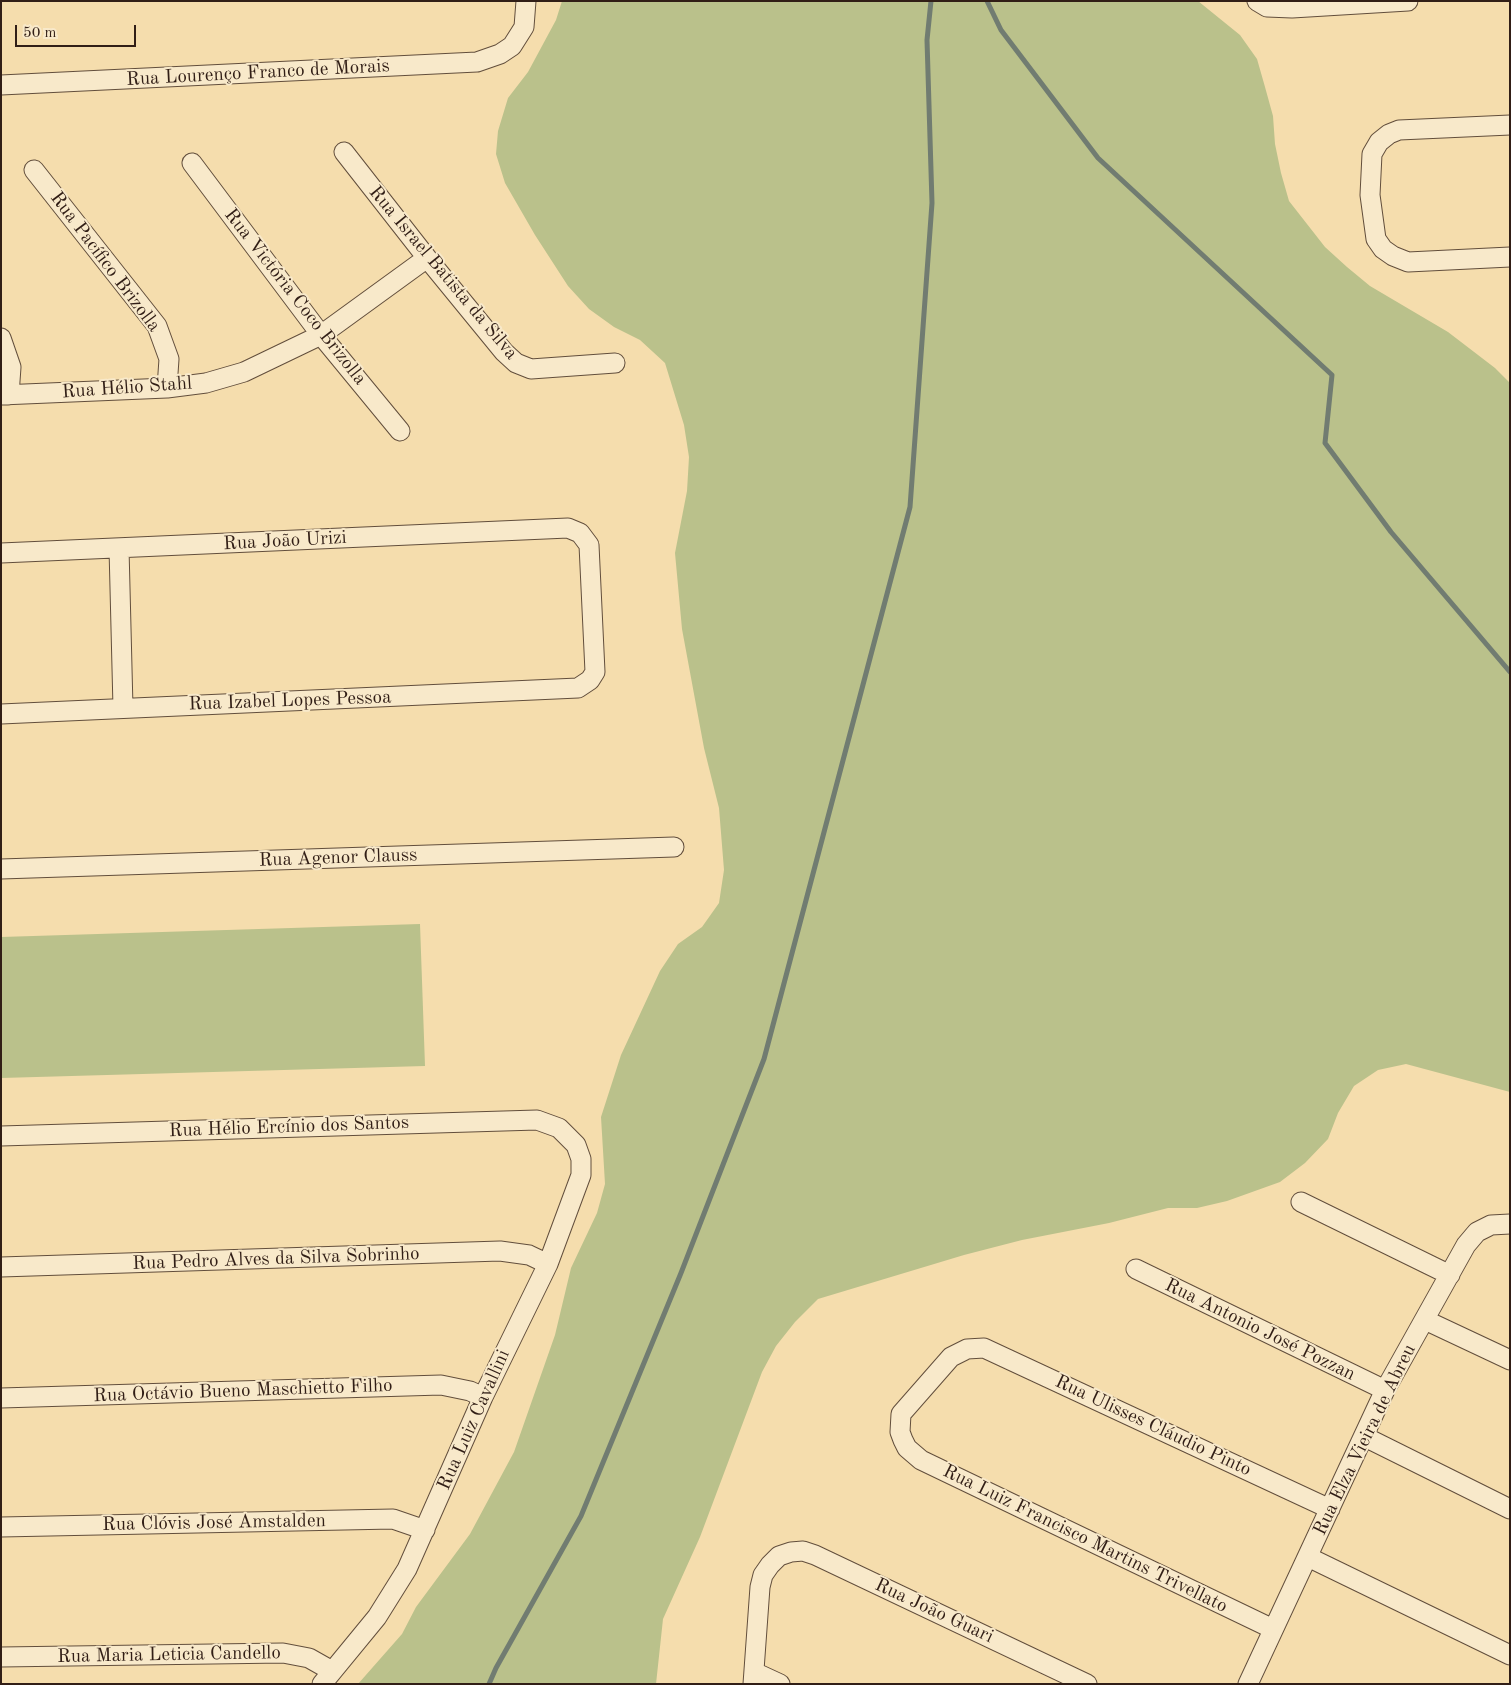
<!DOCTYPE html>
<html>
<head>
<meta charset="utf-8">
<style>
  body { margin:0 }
  #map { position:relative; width:1511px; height:1685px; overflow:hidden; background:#f5ddad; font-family:"Old Standard TT",serif }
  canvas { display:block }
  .frame { position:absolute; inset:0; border:2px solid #311e16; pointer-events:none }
  .scale { position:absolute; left:15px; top:25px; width:121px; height:22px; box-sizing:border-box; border:2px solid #311e16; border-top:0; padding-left:6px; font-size:15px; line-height:18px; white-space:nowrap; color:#311e16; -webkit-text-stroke:4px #f8e9ca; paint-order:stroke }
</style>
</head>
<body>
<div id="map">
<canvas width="1511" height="1685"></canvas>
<div class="frame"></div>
<div class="scale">50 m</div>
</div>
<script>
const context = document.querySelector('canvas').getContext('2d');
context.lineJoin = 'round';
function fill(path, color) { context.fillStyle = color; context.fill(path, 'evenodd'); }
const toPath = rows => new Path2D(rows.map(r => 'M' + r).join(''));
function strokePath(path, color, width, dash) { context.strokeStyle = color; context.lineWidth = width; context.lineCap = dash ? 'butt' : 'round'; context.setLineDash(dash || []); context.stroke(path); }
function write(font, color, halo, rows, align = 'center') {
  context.font = font + ' "Old Standard TT",serif'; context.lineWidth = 4; context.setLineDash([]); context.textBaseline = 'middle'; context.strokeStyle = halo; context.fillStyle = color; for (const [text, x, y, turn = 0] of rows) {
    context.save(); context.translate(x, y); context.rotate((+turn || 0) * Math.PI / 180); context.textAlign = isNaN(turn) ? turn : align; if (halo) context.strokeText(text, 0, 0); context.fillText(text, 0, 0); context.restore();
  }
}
fill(toPath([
  [562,1,1198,1,1240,35,1257,59,1265,87,1273,116,1275,144,1281,173,1289,201,1325,247,1347,267,1370,286,1448,332,1495,368,1510,383,1510,1092,1406,1064,1378,1070,1354,1086,1338,1113,1328,1139,1305,1163,1280,1182,1227,1201,1197,1208,1168,1208,1109,1223,1022,1240,964,1255,818,1299,795,1322,776,1346,762,1372,700,1537,663,1619,656,1684,358,1684,402,1634,416,1607,470,1534,514,1452,555,1335,571,1268,597,1213,605,1184,601,1117,621,1055,660,971,678,944,702,927,719,903,724,870,719,808,704,748,682,629,675,553,687,491,689,457,684,425,665,363,640,340,614,327,589,309,568,286,535,235,505,183,496,154,498,131,508,98,528,72,556,20],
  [420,924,425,1066,1,1078,1,937]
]), '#bac18b');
strokePath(toPath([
  [987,1,1001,30,1098,158,1332,375,1325,443,1391,532,1510,672],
  [489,1684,496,1668,581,1516,681,1273,764,1059,910,507,932,203,927,40,931,1]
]), '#717c71', 5);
const minor = toPath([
  [1257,1,1267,7,1292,8,1408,1],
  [1,85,477,62,500,54,512,46,524,27,526,1],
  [1510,125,1399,130,1389,134,1379,142,1372,154,1370,195,1376,239,1383,249,1393,256,1408,262,1510,257],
  [344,152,427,258,504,352,516,363,531,369,615,363],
  [192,163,321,335,400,431],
  [34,170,157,326,169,359,167,388],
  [1,338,11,367,9,395],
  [1,395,167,388,206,383,244,372,321,335,427,258],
  [119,548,123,708],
  [1,553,568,528,580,533,589,545,595,672,590,680,578,688,1,714],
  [1,869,674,847],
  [1,1136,537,1120,559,1128,576,1145,581,1159,581,1175,548,1264,483,1397,407,1569,377,1617,322,1684],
  [1301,1202,1450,1275],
  [1,1267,500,1251,529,1255,548,1264],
  [1136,1269,1385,1390],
  [1425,1320,1510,1360],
  [1,1398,441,1385,470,1391,483,1397],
  [1365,1437,1510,1509],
  [1,1527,393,1519,425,1530],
  [1308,1557,1510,1655],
  [1273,1629,921,1460,907,1448,903,1440,900,1432,901,1414,951,1357,967,1349,984,1348,1330,1509],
  [1,1657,283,1653,309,1658,332,1671],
  [754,1672,780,1684],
  [753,1684,760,1587,763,1575,770,1565,779,1556,791,1552,803,1551,815,1555,1087,1684],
  [1248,1684,1385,1390,1466,1245,1477,1232,1491,1225,1510,1224]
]);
strokePath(minor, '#624e3c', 21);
strokePath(minor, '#f8e9ca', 19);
write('19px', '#311e16', '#f8e9ca', [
  ["Rua Lourenço Franco de Morais",258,73,-3],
  ["Rua Pacífico Brizolla",105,262,53],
  ["Rua Israel Batista da Silva",443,273,50],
  ["Rua Victória Coco Brizolla",295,297,52],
  ["Rua Hélio Stahl",127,388,-4],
  ["Rua João Urizi",285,541,-3],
  ["Rua Izabel Lopes Pessoa",290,701,-2],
  ["Rua Agenor Clauss",338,858,-2],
  ["Rua Hélio Ercínio dos Santos",289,1127,-2],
  ["Rua Pedro Alves da Silva Sobrinho",276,1259,-2],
  ["Rua Antonio José Pozzan",1260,1330,26],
  ["Rua Octávio Bueno Maschietto Filho",243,1391,-2],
  ["Rua Luiz Cavallini",474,1420,-66],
  ["Rua Ulisses Cláudio Pinto",1153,1426,25],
  ["Rua Elza Vieira de Abreu",1365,1440,-64],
  ["Rua Clóvis José Amstalden",214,1523,-1],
  ["Rua Luiz Francisco Martins Trivellato",1085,1539,26],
  ["Rua João Guari",934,1611,25],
  ["Rua Maria Leticia Candello",169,1655,-1]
]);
</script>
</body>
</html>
